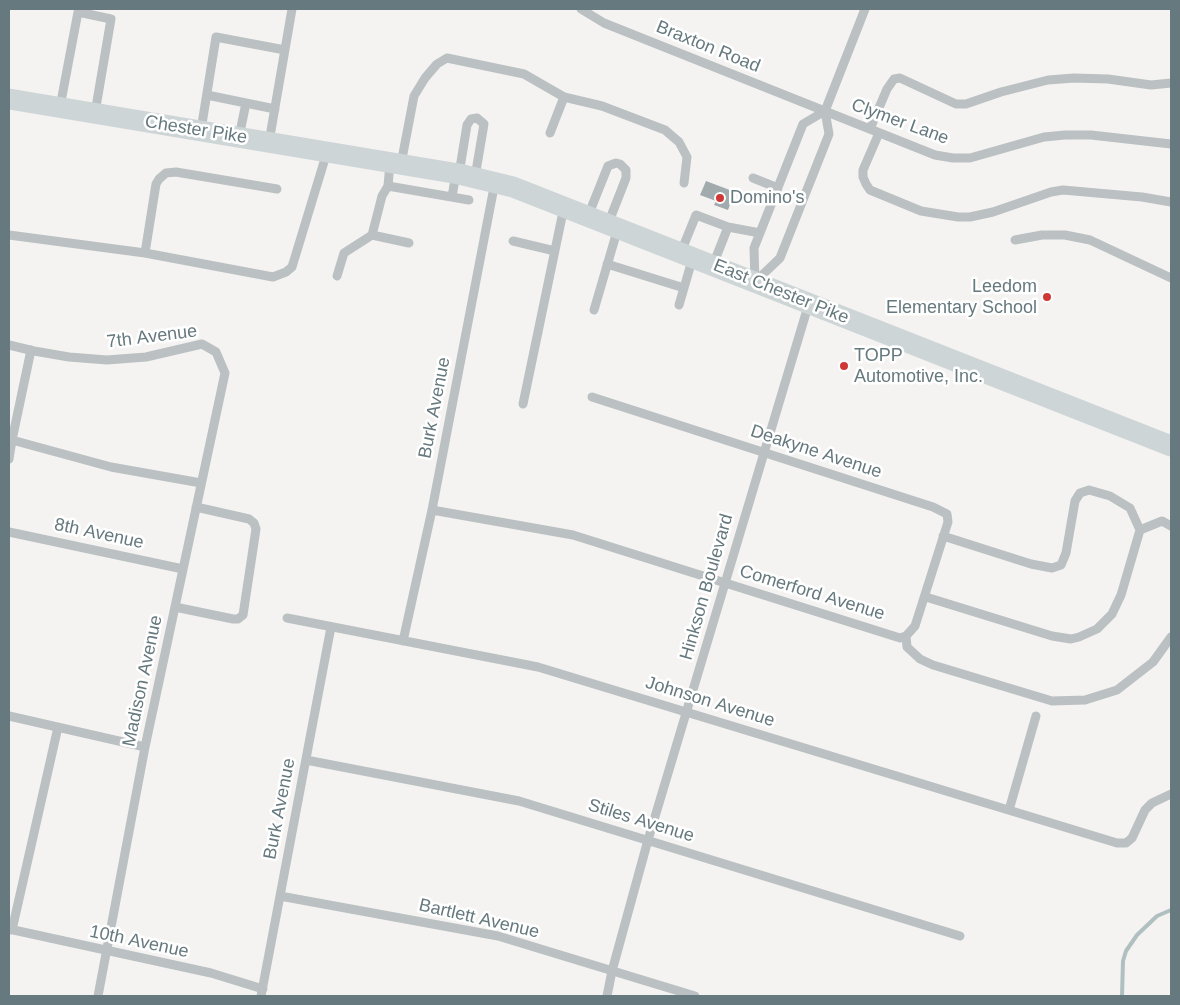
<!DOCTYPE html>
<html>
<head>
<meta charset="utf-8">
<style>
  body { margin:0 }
  #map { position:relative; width:1180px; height:1005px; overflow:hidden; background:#f4f3f1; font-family:Arial,sans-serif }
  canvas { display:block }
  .frame { position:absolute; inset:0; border:10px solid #66797e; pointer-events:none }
</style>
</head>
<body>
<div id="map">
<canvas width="1180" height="1005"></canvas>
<div class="frame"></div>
</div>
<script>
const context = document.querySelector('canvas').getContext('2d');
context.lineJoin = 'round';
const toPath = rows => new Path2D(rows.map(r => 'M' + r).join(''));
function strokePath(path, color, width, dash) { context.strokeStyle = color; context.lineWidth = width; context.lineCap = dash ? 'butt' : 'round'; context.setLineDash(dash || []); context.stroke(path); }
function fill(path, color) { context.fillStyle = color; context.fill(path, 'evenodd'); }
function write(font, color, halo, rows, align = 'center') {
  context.font = font + ' Arial,sans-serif'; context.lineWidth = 5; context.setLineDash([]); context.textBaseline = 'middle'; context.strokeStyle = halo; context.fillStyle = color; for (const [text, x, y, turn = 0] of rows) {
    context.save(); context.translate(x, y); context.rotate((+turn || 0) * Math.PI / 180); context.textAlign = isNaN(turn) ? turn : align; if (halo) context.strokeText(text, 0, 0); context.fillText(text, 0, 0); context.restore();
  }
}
strokePath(toPath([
  [1122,996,1123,961,1126,951,1137,935,1157,916,1171,910]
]), '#b0c0c0', 4);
fill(toPath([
  [706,181,735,192,728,210,714,205,716,201,700,195]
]), '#a1abad');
strokePath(toPath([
  [581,9,604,23,935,155,953,158,970,158,1044,137,1065,135,1091,135,1171,144],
  [207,95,275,109],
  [60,107,78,12,111,19,95,113],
  [870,129,887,89,894,79,900,78,956,104,966,104,1001,92,1048,80,1074,78,1108,79,1151,85,1171,83],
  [201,130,216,37,285,50],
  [550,133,564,97],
  [879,133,863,170,863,177,866,184,870,190,921,211,958,217,970,217,993,212,1051,192,1063,190,1142,197,1171,202],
  [239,137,246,103],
  [269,142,292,9],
  [401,164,414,96,425,78,437,64,447,58,524,74,564,97,602,106,665,130,679,142,687,157,684,183],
  [459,174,467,125,471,119,477,118,484,124,475,177],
  [753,178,778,188],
  [388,186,469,200],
  [277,189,176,172,166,173,159,179,156,184,145,253,273,277,286,272,292,267,327,152],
  [452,197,456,173],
  [588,216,608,166,616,163,620,164,626,170,626,178,608,224],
  [9,235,145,253],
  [372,235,409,243],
  [1015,240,1042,235,1065,235,1090,240,1171,278],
  [513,241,555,251],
  [681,252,696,215,728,227,760,233],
  [607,264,684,288],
  [713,265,728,227],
  [337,276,344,253,372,235,382,196,388,186,390,163],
  [756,281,780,258,829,134,825,111,865,9],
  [755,282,754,248,803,124,825,111],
  [679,305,693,257],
  [594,310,618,228],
  [9,345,34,351,69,357,107,360,146,357,202,344,216,352,225,373,145,747,98,996],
  [31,350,12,440,111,467,201,483],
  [523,404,564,207],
  [9,459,12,440],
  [432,510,573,535,900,638,906,636,915,626,948,522,947,514,933,507,592,397],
  [1140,530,1162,521,1171,526],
  [9,532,183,569],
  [943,536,1031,564,1052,568,1061,565,1066,553,1075,501,1080,493,1089,490,1110,496,1130,508,1140,530],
  [926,597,1052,636,1071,639,1079,637,1097,629,1112,614,1121,595,1140,530],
  [175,607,233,619,238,619,243,615,256,529,254,523,249,519,196,507],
  [287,618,538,667,1117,843,1126,843,1132,838,1145,810,1152,803,1171,794],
  [906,636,907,647,920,659,933,665,1052,701,1085,700,1117,690,1153,662,1171,637],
  [403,641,432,510,495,182],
  [9,716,145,747],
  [306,760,519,801,960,936],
  [1009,810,1036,716],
  [280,896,498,936,695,996],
  [9,929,211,973,263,989],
  [12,930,58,727],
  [261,996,331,627],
  [607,996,612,971,648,840,809,303]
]), '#bbc0c2', 9);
strokePath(toPath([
  [9,99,459,174,513,187,1171,446]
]), '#ced5d6', 21);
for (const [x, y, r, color] of [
  [720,198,5,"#ce3836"],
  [1047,297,5,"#ce3836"],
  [844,366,5,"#ce3836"]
]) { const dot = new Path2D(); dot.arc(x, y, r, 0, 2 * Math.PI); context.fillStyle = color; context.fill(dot); strokePath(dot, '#fff', 2); }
write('18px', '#66797e', '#fff', [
  ["Braxton Road",708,47,22],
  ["Clymer Lane",900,122,20],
  ["Chester Pike",196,130,9],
  ["East Chester Pike",781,292,22],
  ["7th Avenue",152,337,-7],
  ["Burk Avenue",435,408,-79],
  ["Deakyne Avenue",816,452,18],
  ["8th Avenue",99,534,12],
  ["Hinkson Boulevard",707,587,-74],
  ["Comerford Avenue",812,593,17],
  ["Madison Avenue",143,681,-78],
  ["Johnson Avenue",710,702,17],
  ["Burk Avenue",280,809,-79],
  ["Stiles Avenue",641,821,17],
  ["Bartlett Avenue",479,919,13],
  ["10th Avenue",139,942,12]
]);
write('18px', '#66797e', '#fff', [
  ["Domino's",730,198],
  ["Leedom",1037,287,"right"],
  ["Elementary School",1037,308,"right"],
  ["TOPP",854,356],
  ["Automotive, Inc.",854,377]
], 'left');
</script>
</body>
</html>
